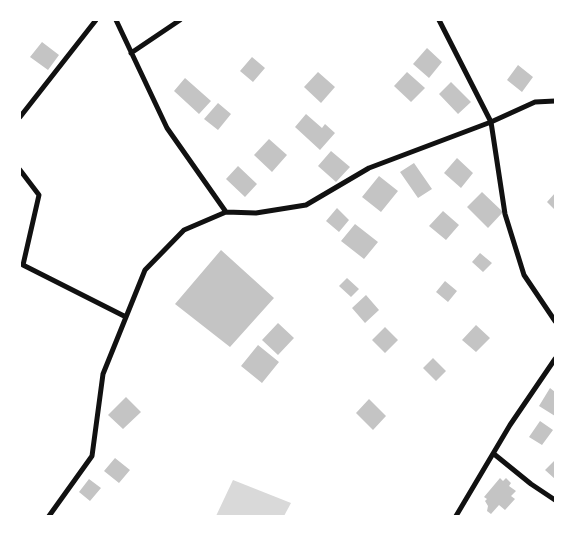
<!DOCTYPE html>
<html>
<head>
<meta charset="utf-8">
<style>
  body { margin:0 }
  #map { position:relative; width:575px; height:536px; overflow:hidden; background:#fff; font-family:"Alegreya Sans",sans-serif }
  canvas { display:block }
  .frame { position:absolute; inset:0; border:21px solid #fff; pointer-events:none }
</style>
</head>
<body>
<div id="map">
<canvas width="575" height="536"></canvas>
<div class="frame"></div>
</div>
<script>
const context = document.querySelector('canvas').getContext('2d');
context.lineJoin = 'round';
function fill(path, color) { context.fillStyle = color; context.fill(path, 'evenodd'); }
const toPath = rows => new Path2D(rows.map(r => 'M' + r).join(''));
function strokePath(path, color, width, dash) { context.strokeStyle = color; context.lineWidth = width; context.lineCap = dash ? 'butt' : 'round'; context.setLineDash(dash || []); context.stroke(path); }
fill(toPath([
  [233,480,291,503,284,516,216,516]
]), '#d9d9d9');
fill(toPath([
  [42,42,59,55,48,70,30,57],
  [427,48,442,62,429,78,413,64],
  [252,57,265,68,253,82,240,71],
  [518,65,533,77,522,92,507,80],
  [318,72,335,87,321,103,304,87],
  [407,72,425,88,411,102,394,86],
  [185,78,211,101,199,114,174,91],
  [451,82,471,102,458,114,439,94],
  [218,103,231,114,218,130,204,119],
  [306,114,322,128,325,124,335,133,320,150,295,127],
  [269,139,287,155,272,172,254,155],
  [331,151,350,167,336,182,318,166],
  [457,158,473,173,461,188,444,173],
  [414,163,432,189,418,198,400,172],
  [238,166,257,184,245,197,226,179],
  [379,176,398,191,381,212,362,197],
  [482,192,503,212,488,228,467,207],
  [555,193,555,210,547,202],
  [337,208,349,220,339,232,326,221],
  [443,211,459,225,446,240,429,226],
  [355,224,378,242,364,259,341,241],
  [221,250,274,298,230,347,175,304],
  [480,253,492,263,483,272,472,262],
  [347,278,359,289,351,297,339,286],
  [445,281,457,291,448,302,436,292],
  [366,295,379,310,365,323,352,308],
  [278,323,294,338,278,355,262,340],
  [476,325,490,338,476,352,462,340],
  [385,327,398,340,385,353,372,340],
  [258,345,279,362,262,383,241,366],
  [433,358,446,371,436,381,423,368],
  [550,388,555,392,555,416,539,406],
  [126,397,141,412,123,429,108,415],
  [369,399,386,416,373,430,356,413],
  [540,421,553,430,542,445,529,437],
  [115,458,130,470,119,483,104,471],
  [555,460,555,479,545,470],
  [500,478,503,481,506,478,511,483,509,486,516,491,511,496,515,499,505,510,499,505,491,514,487,511,488,506,485,501,487,499,484,497],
  [89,479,101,488,90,501,79,492]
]), '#c4c4c4');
strokePath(toPath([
  [116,20,167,128,226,212,256,213,306,205,369,168,491,122,535,102,555,101],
  [439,20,491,122,505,214,524,275,555,321],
  [131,53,180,20],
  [20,117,96,20],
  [20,170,39,195,23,265,126,317],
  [494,454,531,484,555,500],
  [49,516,92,456,103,374,145,270,184,230,226,212],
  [456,516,510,425,555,359]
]), '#111', 5);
</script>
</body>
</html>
